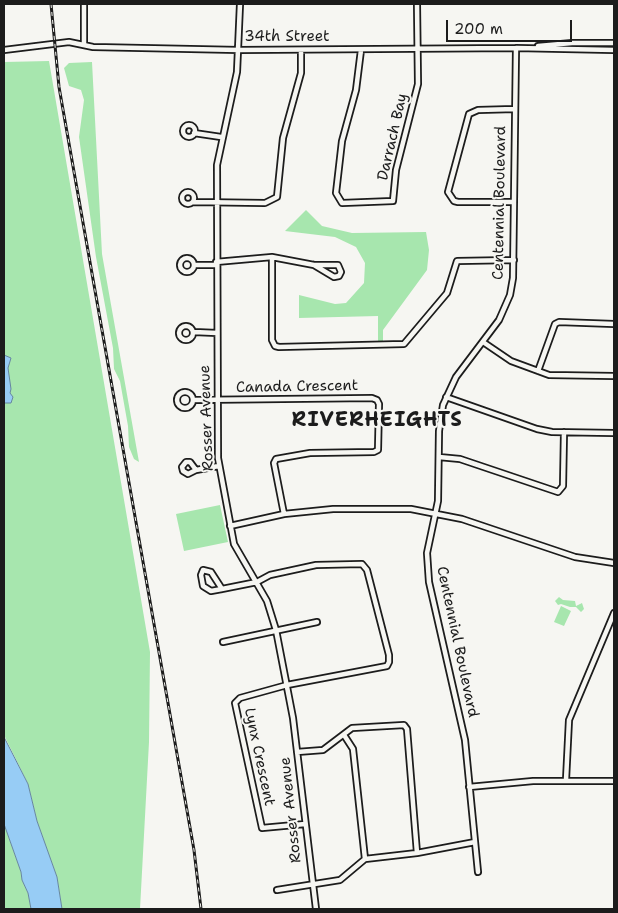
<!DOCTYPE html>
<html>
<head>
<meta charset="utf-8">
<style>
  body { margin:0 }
  #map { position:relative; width:618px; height:913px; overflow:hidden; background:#f6f6f2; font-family:"Shantell Sans",sans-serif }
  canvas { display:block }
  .frame { position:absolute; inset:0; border:5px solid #1c1c1c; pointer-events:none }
  .scale { position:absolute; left:446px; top:20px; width:126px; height:22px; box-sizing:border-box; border:2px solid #1c1c1c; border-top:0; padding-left:6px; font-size:15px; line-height:18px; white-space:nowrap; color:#1c1c1c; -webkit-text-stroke:4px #f6f6f2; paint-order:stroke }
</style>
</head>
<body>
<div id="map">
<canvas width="618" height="913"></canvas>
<div class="frame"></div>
<div class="scale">200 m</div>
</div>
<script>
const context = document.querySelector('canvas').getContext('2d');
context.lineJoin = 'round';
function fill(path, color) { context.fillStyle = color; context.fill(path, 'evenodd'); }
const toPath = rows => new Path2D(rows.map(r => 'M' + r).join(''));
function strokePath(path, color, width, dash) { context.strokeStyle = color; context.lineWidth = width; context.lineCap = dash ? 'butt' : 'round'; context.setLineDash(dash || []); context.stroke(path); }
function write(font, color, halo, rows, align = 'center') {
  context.font = font + ' "Shantell Sans",sans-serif'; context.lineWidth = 4; context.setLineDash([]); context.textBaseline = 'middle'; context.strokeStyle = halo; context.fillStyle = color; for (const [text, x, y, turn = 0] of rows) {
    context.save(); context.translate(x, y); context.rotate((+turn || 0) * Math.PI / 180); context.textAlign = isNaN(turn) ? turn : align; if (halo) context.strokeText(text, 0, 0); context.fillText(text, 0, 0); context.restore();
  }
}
fill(toPath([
  [49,61,150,652,149,742,140,909,62,909,57,877,37,821,28,784,4,735,4,62],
  [92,62,102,254,139,462,134,459,129,447,128,426,120,381,114,369,113,348,96,257,79,137,84,100,81,90,69,86,64,68,69,63],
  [306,210,322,226,352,233,426,232,429,250,427,270,383,330,383,344,378,344,378,316,299,318,299,295,335,304,346,303,364,283,365,263,356,247,335,237,285,231],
  [220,505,228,542,184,551,176,514],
  [559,597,563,600,575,601,576,606,582,603,584,609,581,612,576,607,570,607,561,604,558,605,555,601],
  [561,606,571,611,564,626,554,622],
  [4,824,21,872,22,880,28,893,31,909,4,909]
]), '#a7e6ae');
const water = toPath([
  [4,355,11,358,8,368,11,389,10,393,13,397,11,403,4,403,4,355],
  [4,737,28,784,37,821,57,877,62,909,31,909,28,893,22,880,21,872,4,824,4,737]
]);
fill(water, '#97ccf5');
strokePath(water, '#66869e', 1);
const minor = toPath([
  [84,4,84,45],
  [240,4,237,72,217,165,218,458,234,544,267,601,276,630,293,718,316,909],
  [538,46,572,43,614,43],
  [4,50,69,42,93,47,239,50,516,48,614,50],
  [361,50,356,90,342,141,336,193,342,203,393,201,396,170,418,84,417,4],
  '183 131a6 6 0 1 1 12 0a6 6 0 1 1-12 0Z',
  [194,133,221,137],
  '182 198a6 6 0 1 1 12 0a6 6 0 1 1-12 0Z',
  [193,202,265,203,277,197,283,138,301,73,301,50],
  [514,202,458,202,454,201,448,192,469,114,478,110,515,109],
  [272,257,272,340,275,346,279,347,404,344,447,293,457,261,514,260],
  '180 265a7 7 0 1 1 14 0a7 7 0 1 1-14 0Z',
  [216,262,272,257,314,265,338,265,341,272,339,276,334,277,314,265],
  [194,265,216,265],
  '179 333a7 7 0 1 1 14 0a7 7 0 1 1-14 0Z',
  [194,332,217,333],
  [483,342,511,361,549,375,614,376],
  [538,371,555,324,559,322,614,324],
  '177 400a8 8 0 1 1 16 0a8 8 0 1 1-16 0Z',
  [446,397,537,429,552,432,614,433],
  [193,400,372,398,377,400,379,404,378,450,374,452,310,453,276,459,274,463,284,514],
  [439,457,460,459,558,492,563,486,564,432],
  [196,470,190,462,186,462,182,467,183,471,188,474,196,470,219,466],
  [230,526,284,514,333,509,411,509,462,519,575,557,614,563],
  [222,589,211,572,203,570,201,575,203,586,211,591,222,589,257,582,270,575,316,565,362,564,367,570,389,655,389,662,387,666,287,685,240,698,235,703,262,828,305,824],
  [223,642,317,622],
  [344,735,353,749,365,859],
  [297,752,323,750,352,728,404,725,407,729,417,853],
  [566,780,569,720,614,613],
  [469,787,533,781,614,781],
  [478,872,465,740,429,582,427,553,438,501,439,431,443,405,456,377,499,320,510,295,513,278,516,48],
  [277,890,340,880,365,859,417,853,475,842]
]);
strokePath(minor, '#1c1c1c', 8);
strokePath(minor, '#f6f6f2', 4.5);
const rail = toPath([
  [51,4,59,87,194,850,201,909]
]);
strokePath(rail, '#1c1c1c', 3);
strokePath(rail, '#f6f6f2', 1, [4]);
write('15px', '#1c1c1c', '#f6f6f2', [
  ["34th Street",287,37],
  ["Darrach Bay",393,137,-77],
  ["Centennial Boulevard",500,203,-89],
  ["Canada Crescent",297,387,-1],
  ["Rosser Avenue",207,418,-92],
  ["Centennial Boulevard",457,642,78],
  ["Lynx Crescent",259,757,78],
  ["Rosser Avenue",291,810,-96]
]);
context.letterSpacing = '1px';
write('bold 20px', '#1c1c1c', '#f6f6f2', [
  ["RIVERHEIGHTS",377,421]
]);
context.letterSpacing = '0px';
</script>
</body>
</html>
